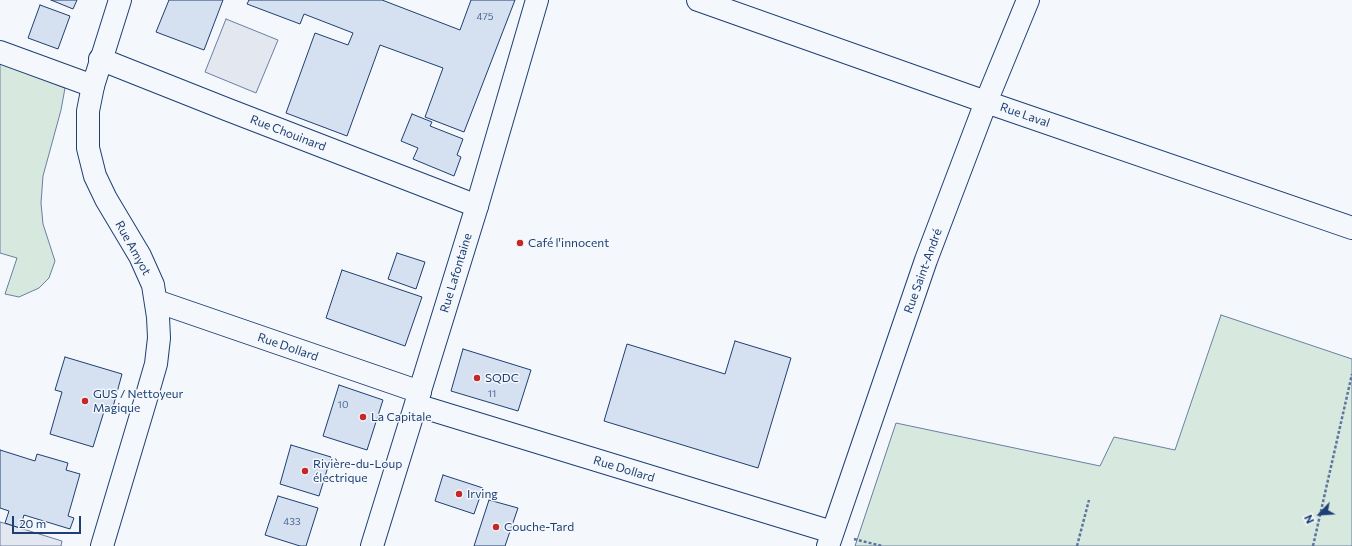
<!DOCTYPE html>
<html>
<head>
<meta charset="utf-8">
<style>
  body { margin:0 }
  #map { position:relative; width:1352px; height:546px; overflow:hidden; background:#f4f7fb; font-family:Commissioner,sans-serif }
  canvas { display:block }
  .north { position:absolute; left:1300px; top:494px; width:40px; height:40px; -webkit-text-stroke:3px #f4f7fb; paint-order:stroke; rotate:245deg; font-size:11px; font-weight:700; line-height:16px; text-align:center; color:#1d3f73 }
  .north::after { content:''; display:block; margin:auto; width:14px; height:18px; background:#1d3f73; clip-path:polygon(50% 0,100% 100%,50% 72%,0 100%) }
  .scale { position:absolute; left:12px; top:516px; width:69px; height:18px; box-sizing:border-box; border:2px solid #1d3f73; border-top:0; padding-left:5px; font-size:12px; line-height:14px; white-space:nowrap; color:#1d3f73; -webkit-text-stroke:3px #f4f7fb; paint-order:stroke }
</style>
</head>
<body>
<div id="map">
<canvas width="1352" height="546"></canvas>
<div class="north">N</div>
<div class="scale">20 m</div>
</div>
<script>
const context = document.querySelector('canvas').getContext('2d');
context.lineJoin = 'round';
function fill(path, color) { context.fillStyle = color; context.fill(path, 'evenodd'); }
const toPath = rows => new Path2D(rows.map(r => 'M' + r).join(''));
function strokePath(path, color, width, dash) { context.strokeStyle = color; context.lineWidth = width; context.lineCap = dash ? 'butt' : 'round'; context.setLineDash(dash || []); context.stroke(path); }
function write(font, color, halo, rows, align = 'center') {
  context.font = font + ' Commissioner,sans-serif'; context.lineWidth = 3; context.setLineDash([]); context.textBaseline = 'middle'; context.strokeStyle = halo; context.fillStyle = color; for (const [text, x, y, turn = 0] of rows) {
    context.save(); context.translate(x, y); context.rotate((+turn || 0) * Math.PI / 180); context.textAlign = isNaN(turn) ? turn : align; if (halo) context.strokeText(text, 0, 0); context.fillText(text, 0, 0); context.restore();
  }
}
const green = toPath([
  [0,62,65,88,61,110,43,176,41,203,43,224,55,261,49,278,39,288,19,297,5,294,17,258,0,253,0,62],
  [1221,315,1352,359,1352,546,855,546,896,423,1100,466,1114,437,1175,450,1221,315]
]);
fill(green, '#d7e8df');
strokePath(green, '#687fa3', 1);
const parking = toPath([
  [226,19,278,40,256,93,205,72,226,19],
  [0,522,62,541,61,546,0,546,0,522]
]);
fill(parking, '#e3e8f0');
strokePath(parking, '#687fa3', 1);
const building = toPath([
  [51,0,77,0,73,9,51,0],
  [169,0,223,0,204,50,156,32,169,0],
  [249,0,382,0,460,30,471,0,515,0,464,132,425,117,443,68,380,45,347,136,286,113,315,33,348,45,353,33,304,14,300,24,247,4,249,0],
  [40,5,70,16,58,49,28,38,40,5],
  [412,114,432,122,430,126,463,139,457,155,461,157,454,176,413,159,418,148,401,141,412,114],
  [397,253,425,262,416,289,388,279,397,253],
  [342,270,422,297,405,346,326,318,342,270],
  [735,341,791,358,758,468,604,421,627,344,725,374,735,341],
  [463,349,531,370,518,411,451,391,463,349],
  [65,357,122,374,113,407,106,405,93,447,50,434,62,392,55,390,65,357],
  [339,385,383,400,367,450,323,436,339,385],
  [291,445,331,457,319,496,280,484,291,445],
  [0,450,35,461,37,454,68,463,66,470,80,474,68,516,74,518,70,529,24,515,20,528,5,523,9,511,0,508,0,450],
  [443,475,483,488,474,514,435,501,443,475],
  [278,496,318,508,306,546,300,546,265,535,278,496],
  [489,500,518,508,505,546,474,546,489,500]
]);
fill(building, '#d5e0f0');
strokePath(building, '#1d3f73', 1);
const minor = toPath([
  [698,0,986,102,1352,228],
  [0,52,93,86],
  [100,59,226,109,477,206],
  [156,301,420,392],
  [416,405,832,532],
  [828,546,926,260,986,102,1028,0]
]);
const major = toPath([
  [102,546,145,402,156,364,159,338,158,317,153,285,140,256,106,199,95,176,88,148,88,111,93,86,120,0],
  [372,546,477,206,537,0]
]);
strokePath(minor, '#1d3f73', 24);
strokePath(major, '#1d3f73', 24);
strokePath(toPath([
  [854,539,882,546],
  [1077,546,1089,500],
  [1313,546,1352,374]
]), '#5e769c', 2.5, [3, 2]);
strokePath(minor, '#f4f7fb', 22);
strokePath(major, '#f4f7fb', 22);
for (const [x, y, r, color] of [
  [520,243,4,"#c62828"],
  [477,378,4,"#c62828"],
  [85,401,4,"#c62828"],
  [363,417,4,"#c62828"],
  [305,471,4,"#c62828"],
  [459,494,4,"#c62828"],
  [496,527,4,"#c62828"]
]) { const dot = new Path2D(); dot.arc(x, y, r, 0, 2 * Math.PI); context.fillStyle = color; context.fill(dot); strokePath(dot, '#f4f7fb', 1.5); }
write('10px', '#4b6792', null, [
  ["475",485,17],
  ["11",492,394],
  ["10",343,405],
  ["433",292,522]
]);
write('12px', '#1d3f73', '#f4f7fb', [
  ["Rue Laval",1025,115,19],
  ["Rue Chouinard",288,133,21],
  ["Rue Amyot",133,248,61],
  ["Rue Saint-André",923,271,-70],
  ["Rue Lafontaine",456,273,-73],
  ["Rue Dollard",288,347,19],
  ["Rue Dollard",624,469,17]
]);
write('12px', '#1d3f73', '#f4f7fb', [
  ["Café l'innocent",528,243],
  ["SQDC",485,378],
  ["GUS / Nettoyeur",93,394],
  ["Magique",93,408],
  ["La Capitale",371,417],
  ["Rivière-du-Loup",313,464],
  ["électrique",313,478],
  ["Irving",467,494],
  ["Couche-Tard",504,527]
], 'left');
</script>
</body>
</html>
